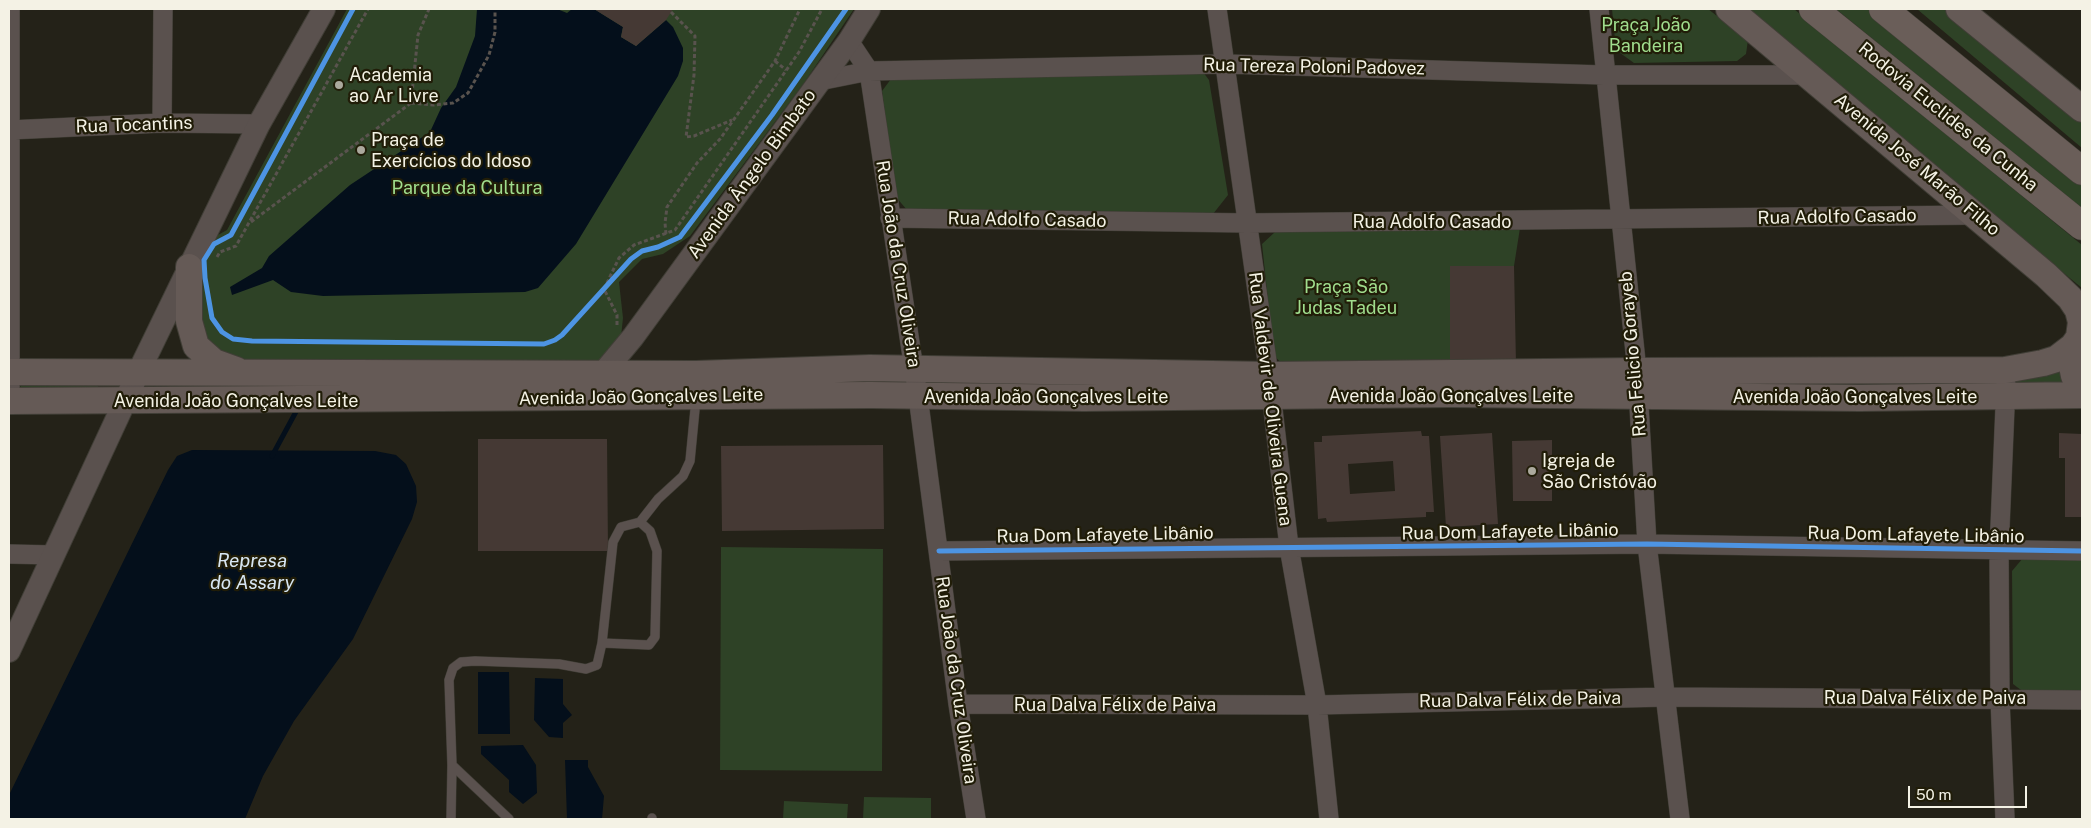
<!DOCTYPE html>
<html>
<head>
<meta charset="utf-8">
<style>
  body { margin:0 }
  #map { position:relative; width:2091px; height:828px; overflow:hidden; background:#242218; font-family:"Public Sans",sans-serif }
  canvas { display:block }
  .frame { position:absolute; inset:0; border:10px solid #f4f2e5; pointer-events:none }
  .scale { position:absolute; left:1908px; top:786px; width:119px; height:22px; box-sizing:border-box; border:2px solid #f4f2e5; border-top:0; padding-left:6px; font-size:15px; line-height:18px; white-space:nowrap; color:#f4f2e5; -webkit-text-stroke:4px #211d08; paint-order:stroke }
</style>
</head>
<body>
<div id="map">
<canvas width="2091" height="828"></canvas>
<div class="frame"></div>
<div class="scale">50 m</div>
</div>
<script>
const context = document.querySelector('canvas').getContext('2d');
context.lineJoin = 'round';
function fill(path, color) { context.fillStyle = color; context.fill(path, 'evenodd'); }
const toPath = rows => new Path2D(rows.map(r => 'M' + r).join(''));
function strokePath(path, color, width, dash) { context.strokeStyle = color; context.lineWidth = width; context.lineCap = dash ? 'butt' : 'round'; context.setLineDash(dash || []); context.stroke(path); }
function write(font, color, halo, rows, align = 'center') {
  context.font = font + ' "Public Sans",sans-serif'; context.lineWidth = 4.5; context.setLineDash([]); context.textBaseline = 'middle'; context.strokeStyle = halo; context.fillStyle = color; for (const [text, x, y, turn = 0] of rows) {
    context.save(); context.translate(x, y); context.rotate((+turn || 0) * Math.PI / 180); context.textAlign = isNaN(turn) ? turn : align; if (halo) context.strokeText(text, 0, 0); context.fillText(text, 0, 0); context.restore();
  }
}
fill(toPath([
  [347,9,854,9,804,83,690,236,663,254,642,259,619,282,623,318,621,337,595,365,251,364,206,347,192,310,209,237,218,235,227,230],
  [1612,9,1708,9,1748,40,1746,54,1737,61,1634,63,1616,50],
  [1739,9,1794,9,2082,245,2082,288],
  [1836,9,1869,9,2082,182,2082,210],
  [1917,9,1951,9,2082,115,2082,148],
  [1203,72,1209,80,1228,195,1213,214,907,210,896,197,882,91,891,79],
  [1520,228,1514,266,1450,266,1450,363,1285,366,1274,356,1262,244,1275,232],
  [2058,363,2064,383,2032,390,2013,382],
  [98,384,98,389,19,391,21,385],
  [721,547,883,549,882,771,720,770],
  [2023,558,2082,559,2082,693,2025,693,2013,684,2012,571],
  [864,797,931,798,931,819,863,819],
  [784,801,848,804,847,819,783,819]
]), '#2e4226');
fill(toPath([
  [477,9,557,9,567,13,572,9,594,9,623,27,621,37,636,46,666,20,673,27,683,48,683,61,678,76,576,244,538,288,525,292,323,296,291,292,273,280,232,295,230,287,262,268,269,256,350,185,430,132,441,108,456,87,475,36],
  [192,450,375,451,396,455,406,464,416,486,417,502,412,519,353,639,294,721,263,776,245,819,9,819,9,795,168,470,177,456],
  [478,672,509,672,510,734,478,734],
  [535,678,563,679,563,704,572,715,563,723,563,738,549,737,534,720],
  [523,745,536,765,537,793,523,804,509,792,509,780,481,754,481,746],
  [565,760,588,760,588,767,604,796,602,819,567,819]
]), '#040f1b');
strokePath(toPath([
  [272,456,298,408]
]), '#040f1b', 5);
fill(toPath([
  [594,9,673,9,666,20,636,46,621,37,623,27],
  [1450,266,1514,266,1516,364,1450,363],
  [1421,431,1422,436,1429,436,1434,512,1426,512,1426,517,1327,522,1326,518,1318,519,1314,442,1322,442,1322,436],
  [1393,461,1395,491,1350,494,1348,464],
  [1492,433,1498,524,1446,527,1440,436],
  [2059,433,2082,434,2082,517,2065,517,2065,458,2059,458],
  [478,439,607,439,608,551,478,551],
  [1552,440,1552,501,1513,501,1512,441],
  [883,445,884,529,722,531,721,446]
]), '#453934');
const service = toPath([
  [602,643,649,645,655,637,657,551,650,531,640,522],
  [452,765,509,819],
  [451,819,452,765,449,680,453,668,461,662,475,661,559,664,586,669,597,665,602,643,613,542,621,527,640,522,658,499,683,476,690,461,696,399],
  [652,819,652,818]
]);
const minor = toPath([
  [1217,9,1269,375,1289,547,1317,705,1329,819],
  [1599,9,1637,371,1647,544,1680,819],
  [849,41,869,71,918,396,958,704,976,819],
  [819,81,869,71,1226,64,1604,75,1810,75],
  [162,123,163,9],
  [9,130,162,123,259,124],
  [890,218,1247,223,1975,215],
  [10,401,10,9],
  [939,551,1647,544,2082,551],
  [9,554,54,555],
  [958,704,1317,705,1667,697,2082,700],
  [2005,819,2000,699,1999,551,2006,383]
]);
const tertiary = toPath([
  [603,373,633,337,849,41,869,9],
  [9,651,139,371,259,124,324,9]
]);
const secondary = toPath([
  [1729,9,2046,275,2070,298,2078,310,2081,322,2079,337],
  [1959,9,2082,109],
  [189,267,189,321,196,346,214,362,236,370],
  [2080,336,2073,346,2070,356,2074,376,2082,385],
  [9,372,696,374,870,368,1269,375,1637,371,2005,370,2043,363,2056,359,2073,346],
  [9,401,871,395,1084,398,1450,394,1860,398,2082,395]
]);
const motorway = toPath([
  [1813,9,2082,226],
  [1883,9,2082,171]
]);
strokePath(service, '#403e36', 10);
strokePath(minor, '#403e36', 20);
strokePath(tertiary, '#403e36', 24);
strokePath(secondary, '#403e36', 28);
strokePath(motorway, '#403e36', 29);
strokePath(toPath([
  [671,12,695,36,694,75,686,137,694,136,732,120],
  [775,61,786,70],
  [411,103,434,105,453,103,468,93,489,55,495,32,495,9],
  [251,222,411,103,418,35,429,9],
  [666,234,665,223,667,207,697,163,720,139,775,61,800,9],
  [217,257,220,252,236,246,368,9],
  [617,325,617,315,604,289,619,258,634,245,675,230,799,52,822,9]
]), '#59534e', 3, [4, 2.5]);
strokePath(service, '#5a514e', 9);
strokePath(minor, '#5a514e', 19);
strokePath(tertiary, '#5a514e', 22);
strokePath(secondary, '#655a56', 26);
strokePath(motorway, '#6a5e59', 28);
strokePath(toPath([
  [353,9,231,235,214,244,204,260,205,278,212,318,222,332,233,339,252,341,544,344,555,340,562,335,631,259,642,251,658,247,680,237,772,115,846,9],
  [939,551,1647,544,2082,551]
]), '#4d94e3', 5);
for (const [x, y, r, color] of [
  [339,85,5,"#aba99d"],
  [361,150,5,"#aba99d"],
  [1532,471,5,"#aba99d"]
]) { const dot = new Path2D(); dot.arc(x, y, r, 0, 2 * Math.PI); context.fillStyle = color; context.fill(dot); strokePath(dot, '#211d08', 2); }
write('18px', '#a0dd8d', '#211d08', [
  ["Praça João",1646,25],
  ["Bandeira",1646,46],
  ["Parque da Cultura",467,188],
  ["Praça São",1346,287],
  ["Judas Tadeu",1346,308]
]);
write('18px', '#f4f2e5', '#211d08', [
  ["Rua Tereza Poloni Padovez",1314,67,1],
  ["Rodovia Euclides da Cunha",1948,117,39],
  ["Rua Tocantins",134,125,-2],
  ["Avenida José Marão Filho",1917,165,40],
  ["Avenida Ângelo Bimbato",752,174,-54],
  ["Rua Adolfo Casado",1837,217,-1],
  ["Rua Adolfo Casado",1027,220,1],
  ["Rua Adolfo Casado",1432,222],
  ["Rua João da Cruz Oliveira",898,264,81],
  ["Rua Felicio Gorayeb",1633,354,-95],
  ["Avenida João Gonçalves Leite",1451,396],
  ["Avenida João Gonçalves Leite",641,397,-1],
  ["Avenida João Gonçalves Leite",1046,397],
  ["Avenida João Gonçalves Leite",1855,397],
  ["Rua Valdevir de Oliveira Guena",1270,399,83],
  ["Avenida João Gonçalves Leite",236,401],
  ["Rua Dom Lafayete Libânio",1510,532,-1],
  ["Rua Dom Lafayete Libânio",1105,535,-1],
  ["Rua Dom Lafayete Libânio",1916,535,1],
  ["Rua João da Cruz Oliveira",956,680,82],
  ["Rua Dalva Félix de Paiva",1925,698],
  ["Rua Dalva Félix de Paiva",1520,700,-1],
  ["Rua Dalva Félix de Paiva",1115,705]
]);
write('18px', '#f4f2e5', '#211d08', [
  ["Academia",349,75],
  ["ao Ar Livre",349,96],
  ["Praça de",371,140],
  ["Exercícios do Idoso",371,161],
  ["Igreja de",1542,461],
  ["São Cristóvão",1542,482]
], 'left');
write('italic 19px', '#d8e7f4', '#211d08', [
  ["Represa",252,561],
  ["do Assary",252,583]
]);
</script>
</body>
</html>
